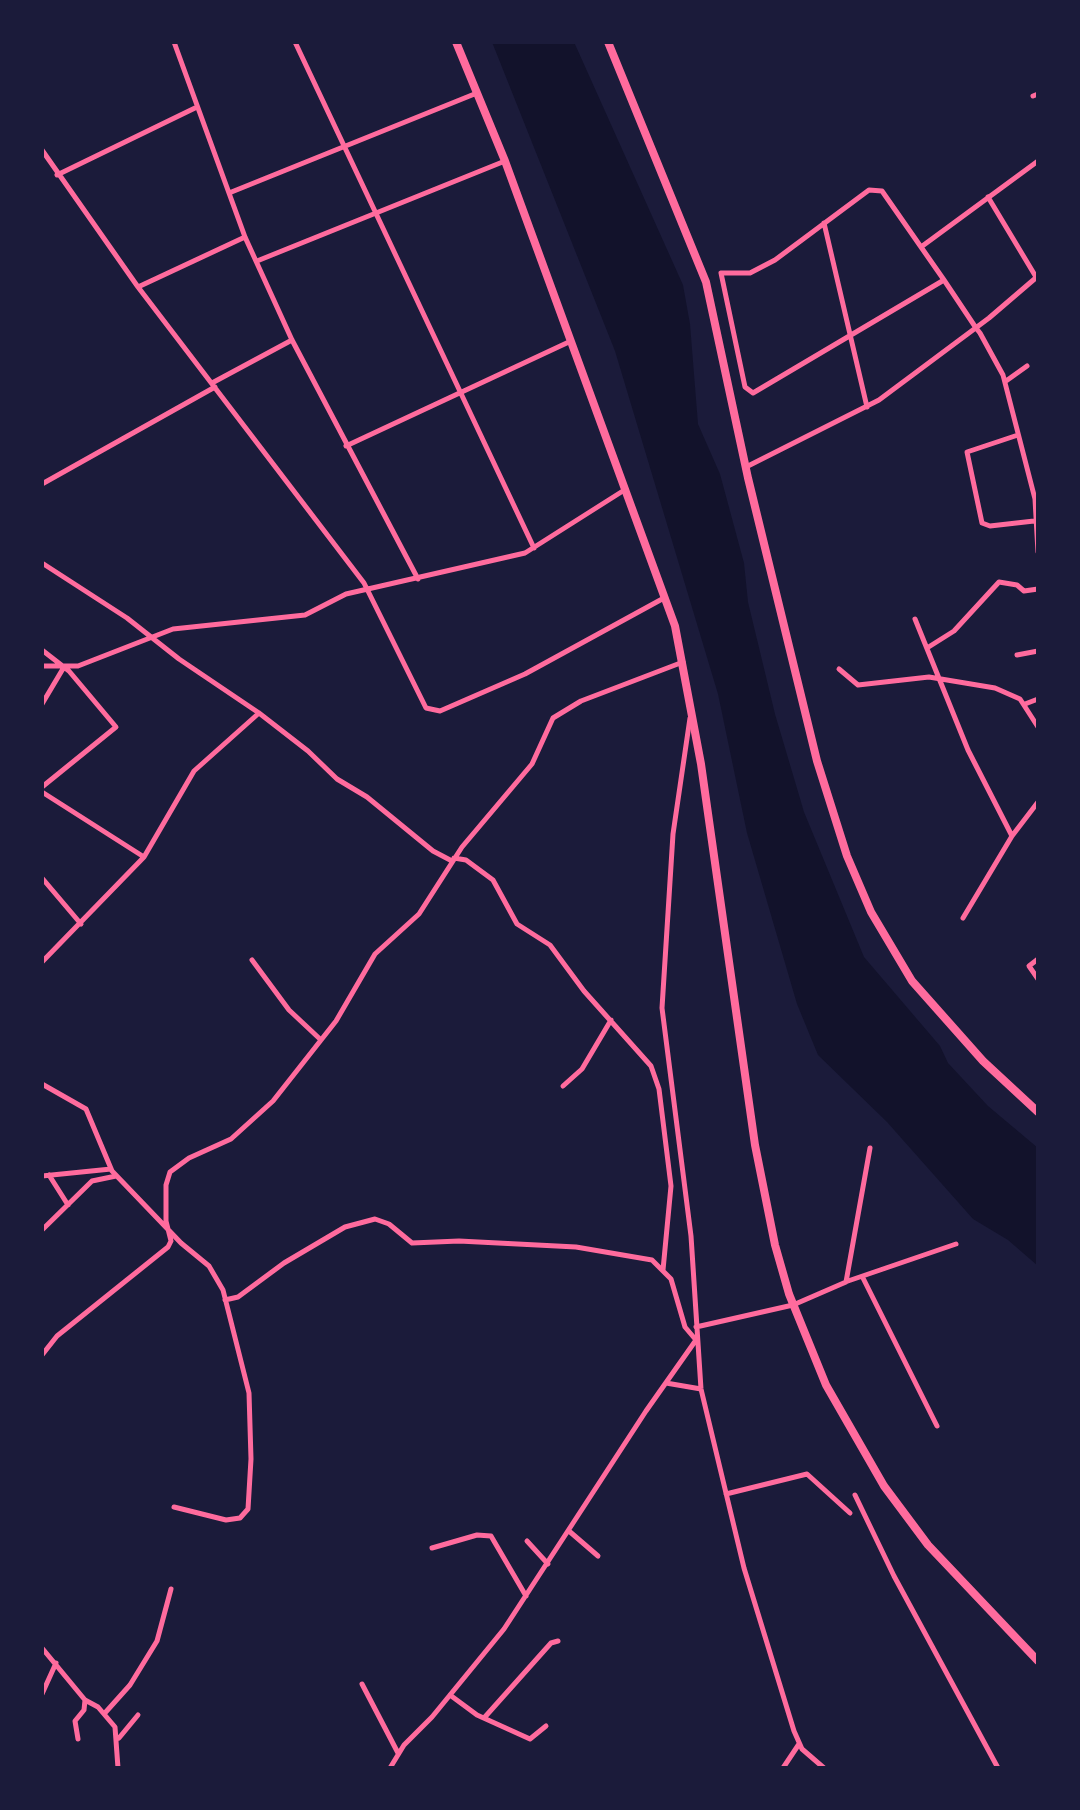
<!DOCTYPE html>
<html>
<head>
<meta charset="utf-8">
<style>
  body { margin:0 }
  #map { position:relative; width:1080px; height:1810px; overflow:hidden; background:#1b1b3a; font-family:"Alegreya Sans",sans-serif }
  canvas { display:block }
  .frame { position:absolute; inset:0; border:44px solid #1b1b3a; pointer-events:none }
</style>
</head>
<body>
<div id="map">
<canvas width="1080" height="1810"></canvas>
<div class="frame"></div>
</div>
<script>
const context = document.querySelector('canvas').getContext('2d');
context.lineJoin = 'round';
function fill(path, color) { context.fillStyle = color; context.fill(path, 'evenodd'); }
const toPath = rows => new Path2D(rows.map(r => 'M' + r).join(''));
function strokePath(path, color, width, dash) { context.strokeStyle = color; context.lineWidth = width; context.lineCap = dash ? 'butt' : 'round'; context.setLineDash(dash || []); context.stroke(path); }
fill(toPath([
  [492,42,574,42,683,285,690,324,698,424,720,474,744,563,748,602,775,714,804,812,864,957,940,1046,948,1063,988,1106,1038,1148,1038,1266,1008,1240,973,1219,887,1122,818,1055,797,1004,747,833,718,694,615,351]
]), '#12122b');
strokePath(toPath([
  [174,42,245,237,292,340,418,579],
  [295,42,534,548],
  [1033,96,1038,94],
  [42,150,138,287,364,583,426,708,440,711,525,674,664,598],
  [57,175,195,108],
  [229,193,477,93],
  [988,197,1036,277],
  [824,223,867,407],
  [921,247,1038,161],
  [257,261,505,161],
  [944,280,753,393,745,387,721,273,750,273,775,260,869,190,882,191,921,247,944,280,976,328,980,333,1003,375,1035,499,1038,552],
  [138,287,245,237],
  [1006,381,1027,366],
  [212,383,292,340],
  [1018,435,967,452,982,523,990,526,1034,521],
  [346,446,571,341],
  [746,467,879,400,989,318,1038,276],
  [42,484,215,387],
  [42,563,127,618,179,659,259,713,308,751,337,779,367,797,433,851,452,861],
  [915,619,968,750,1012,836],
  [927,648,954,631,999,582,1017,585,1024,591,1038,589],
  [42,650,69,671,116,727,42,787],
  [1017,655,1038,651],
  [42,666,78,666,173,629,305,615,346,594,525,553,626,489],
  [839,669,858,685,929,677,995,688,1020,699,1038,727],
  [42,704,64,667],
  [1025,704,1038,699],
  [690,718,673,834,662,1008,691,1236,701,1389,744,1568,794,1731,802,1749,824,1768],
  [42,792,144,857],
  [454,858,466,860,493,880,517,924,550,945,584,991,651,1066,659,1089,671,1186,663,1270],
  [42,878,81,924],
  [963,918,1012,836,1038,802],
  [1038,959,1029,966,1038,979],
  [252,960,289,1010,321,1040],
  [42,962,144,857,194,771,259,713],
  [42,1084,86,1109,112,1171,181,1243,209,1266,223,1290,249,1393,251,1459,248,1509,240,1518,226,1520,174,1507],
  [563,1086,582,1069,611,1020],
  [49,1175,68,1205],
  [42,1176,111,1169],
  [42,1230,92,1181,116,1176],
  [863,1278,937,1426],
  [848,1281,956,1244],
  [225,1300,238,1297,284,1263,345,1227,375,1219,389,1224,412,1243,459,1241,576,1247,652,1260,671,1279,685,1327,696,1340,646,1411,504,1629,432,1717,404,1745,390,1768],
  [696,1327,793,1305,846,1282,870,1148],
  [42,1355,57,1336,168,1247,171,1241,166,1221,166,1185,170,1172,189,1158,231,1139,273,1101,336,1021,375,954,419,914,462,847,532,764,553,718,581,701,683,662],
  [666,1383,701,1389],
  [726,1494,807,1474,850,1513],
  [855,1495,894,1576,998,1768],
  [569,1531,598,1556],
  [527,1541,548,1564],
  [432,1548,477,1535,491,1536,526,1596],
  [42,1648,85,1700,98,1707,115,1727,118,1768],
  [362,1684,398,1753],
  [42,1694,56,1663],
  [450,1695,477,1715,530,1739,546,1726],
  [104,1714,130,1685,157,1641,171,1589],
  [484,1718,551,1643,558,1641],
  [119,1738,138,1715],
  [78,1739,75,1721,84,1710,85,1700],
  [783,1768,799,1744]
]), '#ff6b9d', 5);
strokePath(toPath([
  [456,42,505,161,675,626,701,764,755,1145,775,1245,789,1294,826,1385,884,1486,928,1545,1038,1661],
  [608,42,706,282,748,478,817,761,847,856,871,912,912,981,983,1061,1038,1112]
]), '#ff6b9d', 8);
</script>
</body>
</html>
